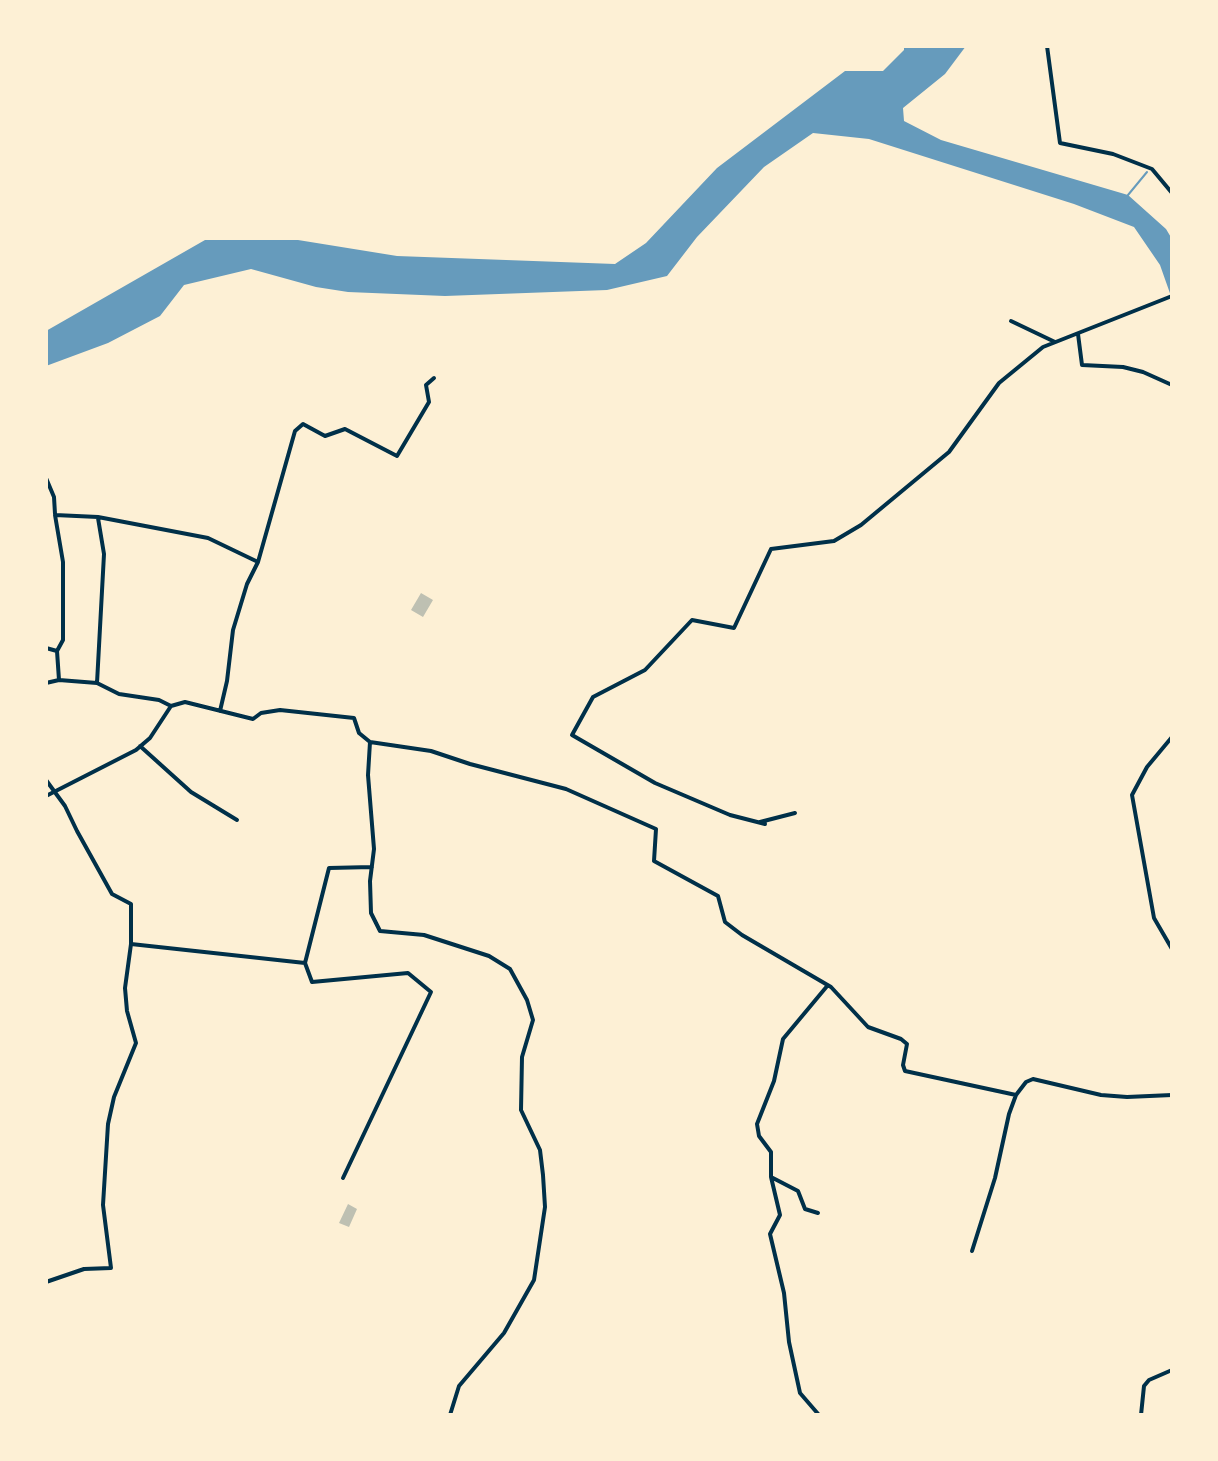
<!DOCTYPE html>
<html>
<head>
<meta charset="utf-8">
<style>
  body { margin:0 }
  #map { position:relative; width:1218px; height:1461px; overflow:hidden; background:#fdf0d5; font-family:Manrope,sans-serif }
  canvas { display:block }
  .frame { position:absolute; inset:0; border:48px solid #fdf0d5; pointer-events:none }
</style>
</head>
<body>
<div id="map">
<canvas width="1218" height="1461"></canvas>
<div class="frame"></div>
</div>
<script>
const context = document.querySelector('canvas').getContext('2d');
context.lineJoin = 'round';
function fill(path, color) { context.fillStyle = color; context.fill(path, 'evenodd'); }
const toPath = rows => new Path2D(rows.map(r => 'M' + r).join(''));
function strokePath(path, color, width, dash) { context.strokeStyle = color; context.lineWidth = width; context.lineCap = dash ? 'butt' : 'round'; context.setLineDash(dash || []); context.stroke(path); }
fill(toPath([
  [904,46,966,46,945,74,903,108,904,121,941,140,1128,195,1166,229,1172,239,1172,299,1160,265,1134,227,1074,204,869,139,813,133,764,167,697,237,667,276,607,290,445,296,348,292,316,287,251,269,184,285,160,316,108,343,46,366,46,331,205,240,298,240,397,256,615,264,646,243,717,168,845,71,883,71,904,50]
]), '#669bbc');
strokePath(toPath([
  [1128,195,1147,172]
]), '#669bbc', 2);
fill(toPath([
  [421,593,433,600,423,617,411,610],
  [348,1204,357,1209,349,1227,339,1223]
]), '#bec0b2');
strokePath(toPath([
  [1047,46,1060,143,1113,154,1152,169,1172,193],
  [1011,321,1055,342],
  [1078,334,1082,365,1123,367,1143,372,1172,385],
  [46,478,54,497,55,514],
  [46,648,57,651,59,680],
  [57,651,63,640,63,562,55,515,98,517,208,538,258,562],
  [46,683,59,680,97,683,119,694,159,700,171,706],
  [97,683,104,554,98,518],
  [220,711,227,681,233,630,247,584,258,562,295,431,303,424,325,436,345,429,397,456,429,402,426,385,434,378],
  [1172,737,1147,767,1132,795,1154,918,1172,949],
  [370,742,368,775,374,849,370,881,371,913,380,931,424,935,489,956,510,969,527,1000,533,1020,522,1057,521,1110,540,1150,543,1175,545,1207,534,1280,504,1333,459,1386,450,1415],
  [140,746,191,792,237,820],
  [46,780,65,806,77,831,112,894,131,904,131,944,125,988,127,1011,136,1043,114,1097,108,1124,103,1205,111,1268,84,1269,46,1282],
  [46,796,136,750,150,738,171,706,185,702,253,719,261,713,280,710,354,718,359,733,370,742,431,751,470,764,566,789,656,829,654,861,718,896,725,922,742,935,831,987,868,1027,901,1039,907,1044,903,1065,905,1071,1016,1095,1026,1082,1033,1079,1101,1095,1127,1097,1172,1095],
  [760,822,795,813],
  [765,824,730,815,655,783,572,735,593,697,645,670,692,620,734,628,771,549,834,541,861,525,949,452,999,383,1043,347,1172,296],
  [131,944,305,963,312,982,408,973,431,992,343,1178],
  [305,963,329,868,372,867],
  [771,1177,780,1215,770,1234,784,1293,789,1342,800,1393,819,1415],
  [818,1213,805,1209,798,1191,771,1177,771,1152,759,1136,757,1124,774,1081,783,1039,828,985],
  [972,1251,995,1178,1009,1114,1016,1095],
  [1141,1415,1144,1386,1149,1380,1172,1370]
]), '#003049', 4);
</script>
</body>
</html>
